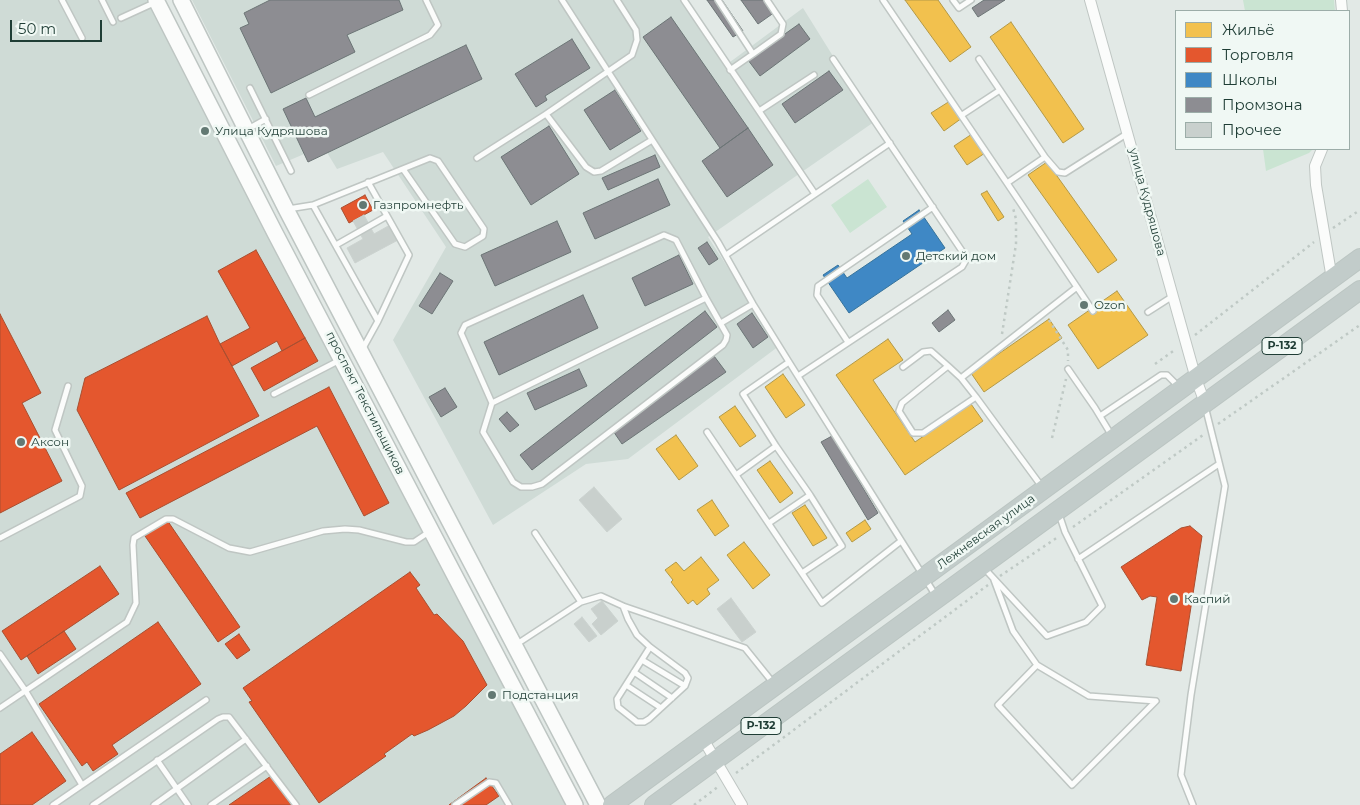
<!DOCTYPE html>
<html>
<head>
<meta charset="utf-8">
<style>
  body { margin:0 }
  #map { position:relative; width:1360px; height:805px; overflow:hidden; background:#e2e9e6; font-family:Montserrat,sans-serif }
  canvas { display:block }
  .legend { position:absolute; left:1175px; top:10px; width:175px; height:140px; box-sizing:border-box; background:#f0f8f4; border:1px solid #9cada8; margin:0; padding:6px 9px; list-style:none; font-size:15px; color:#1f3d35 }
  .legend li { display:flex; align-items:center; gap:10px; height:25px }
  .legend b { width:25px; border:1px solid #9cada8 }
  .scale { position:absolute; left:10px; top:20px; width:92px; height:22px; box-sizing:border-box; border:2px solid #1f3d35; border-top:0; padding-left:6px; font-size:15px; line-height:18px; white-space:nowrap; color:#1f3d35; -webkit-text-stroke:4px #f0f8f4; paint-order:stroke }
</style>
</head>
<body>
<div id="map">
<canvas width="1360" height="805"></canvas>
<ul class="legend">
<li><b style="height:14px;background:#f2c14e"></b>Жильё</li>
<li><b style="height:14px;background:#e4572e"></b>Торговля</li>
<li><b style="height:14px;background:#3f88c5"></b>Школы</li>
<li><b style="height:14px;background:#8d8d92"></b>Промзона</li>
<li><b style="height:14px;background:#c9d0cd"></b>Прочее</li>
</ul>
<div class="scale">50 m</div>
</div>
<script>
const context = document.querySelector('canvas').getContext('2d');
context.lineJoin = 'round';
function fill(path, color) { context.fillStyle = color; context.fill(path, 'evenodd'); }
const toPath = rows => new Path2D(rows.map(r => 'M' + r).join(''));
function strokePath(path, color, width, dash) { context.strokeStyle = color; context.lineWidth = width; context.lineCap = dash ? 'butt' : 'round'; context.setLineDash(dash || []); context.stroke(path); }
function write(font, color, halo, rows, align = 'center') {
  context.font = font + ' Montserrat,sans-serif'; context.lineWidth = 5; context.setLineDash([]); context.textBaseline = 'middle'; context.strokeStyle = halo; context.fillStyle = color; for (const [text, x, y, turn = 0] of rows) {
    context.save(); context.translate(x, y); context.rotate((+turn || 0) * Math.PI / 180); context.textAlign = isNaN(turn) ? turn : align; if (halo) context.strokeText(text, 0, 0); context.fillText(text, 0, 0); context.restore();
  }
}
fill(toPath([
  [0,0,160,0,567,805,0,805],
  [192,0,684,0,726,65,803,8,874,122,708,237,779,346,628,459,586,464,493,525,393,340,446,247,383,152,337,169,323,146,276,166]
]), '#cfdbd6');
fill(toPath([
  [1243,0,1334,0,1335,11,1245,11],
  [1263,149,1313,149,1309,153,1266,171],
  [868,179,887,207,850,233,831,205]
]), '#cae4d2');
const homes = toPath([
  [905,0,938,0,971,47,950,62,905,0],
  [1011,22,1084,129,1063,143,990,37,1011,22],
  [950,101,962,118,944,131,931,113,950,101],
  [972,134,985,153,967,165,954,146,972,134],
  [1047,162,1117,260,1098,273,1028,175,1047,162],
  [987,191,1004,217,998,221,981,194,987,191],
  [1117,291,1148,335,1098,369,1068,325,1117,291],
  [1049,319,1062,338,984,392,971,373,1049,319],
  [888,339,903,360,873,380,915,442,971,404,983,421,905,475,836,375,888,339],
  [783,374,805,405,786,418,765,387,783,374],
  [735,406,756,436,740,447,719,417,735,406],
  [676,435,698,466,679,480,656,449,676,435],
  [770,461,793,493,780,503,757,470,770,461],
  [712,500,729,526,715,536,697,510,712,500],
  [805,505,827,538,813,546,792,513,805,505],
  [865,520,871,529,852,542,846,533,865,520],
  [744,542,770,575,753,589,727,555,744,542],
  [701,557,719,580,707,589,710,594,697,605,693,600,688,604,671,582,673,580,665,570,676,562,684,571,701,557]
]);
fill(homes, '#f2c14e');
strokePath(homes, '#b39946', 1);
const shops = toPath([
  [365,195,373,210,349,223,341,208,365,195],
  [256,250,305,338,282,351,277,341,232,366,220,344,250,328,218,271,256,250],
  [0,314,41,393,22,403,62,481,0,513,0,314],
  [207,316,220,344,259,416,119,490,77,410,85,378,207,316],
  [305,338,318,361,264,391,251,368,305,338],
  [329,387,389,503,364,516,317,426,140,518,126,493,329,387],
  [167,520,240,627,218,642,145,536,167,520],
  [1190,526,1202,536,1181,671,1146,665,1157,597,1150,596,1142,600,1121,567,1181,528,1190,526],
  [100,566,119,594,21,660,2,631,100,566],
  [410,572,420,585,416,588,434,615,437,614,463,641,487,685,466,706,454,716,428,730,414,736,412,734,384,754,386,756,319,803,249,702,252,701,243,688,410,572],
  [158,622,201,684,112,745,118,754,93,771,87,762,82,766,39,704,158,622],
  [64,631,76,649,38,674,27,656,64,631],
  [239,634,250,650,237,659,225,644,239,634],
  [32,732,66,781,32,805,0,805,0,754,32,732],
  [271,776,291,805,229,805,271,776],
  [486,778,499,796,486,805,449,805,486,778]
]);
fill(shops, '#e4572e');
strokePath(shops, '#a94f30', 1);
const schools = toPath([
  [919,210,945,248,849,313,823,275,838,265,847,278,912,234,903,221,919,210]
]);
fill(schools, '#3f88c5');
strokePath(schools, '#35729a', 1);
const industry = toPath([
  [270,0,399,0,403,10,347,35,355,52,271,93,240,28,249,24,244,13,270,0],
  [707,0,722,0,743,31,733,37,707,0],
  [741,0,766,0,775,12,758,24,741,0],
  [984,0,1005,0,978,17,972,8,984,0],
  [671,17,748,128,720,148,643,37,671,17],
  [799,24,810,39,760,76,748,60,799,24],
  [572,39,590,68,545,96,547,100,536,107,515,74,572,39],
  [466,45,482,79,308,162,283,109,306,98,315,117,466,45],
  [829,71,843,90,795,123,782,104,829,71],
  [615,90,641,131,610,150,584,110,615,90],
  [549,126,579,174,531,205,501,157,549,126],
  [748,128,773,165,727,197,702,161,748,128],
  [655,155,660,167,608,190,602,178,655,155],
  [658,179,670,205,595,239,583,213,658,179],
  [557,221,571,252,495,286,481,255,557,221],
  [707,242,718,259,709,265,698,248,707,242],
  [679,255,693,284,645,306,632,278,679,255],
  [440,273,453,281,432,314,419,306,440,273],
  [583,295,598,328,499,375,484,342,583,295],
  [948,310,955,320,939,332,932,323,948,310],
  [705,311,717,327,532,470,520,455,705,311],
  [752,313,768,337,753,348,737,324,752,313],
  [714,356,726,372,622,444,611,428,714,356],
  [579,369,587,386,535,410,527,393,579,369],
  [445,388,457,407,441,417,429,397,445,388],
  [507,412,519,425,510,432,499,419,507,412],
  [832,436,878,513,868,520,821,442,832,436]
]);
fill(industry, '#8d8d92');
strokePath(industry, '#6c7576', 1);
const building = toPath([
  [364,215,374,234,390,225,398,240,355,263,347,248,363,239,353,221,364,215],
  [594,487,622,519,607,532,579,500,594,487],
  [731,598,756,632,742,642,717,609,731,598],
  [602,601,618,621,601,635,592,624,598,618,591,609,602,601],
  [582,617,597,636,589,642,574,624,582,617]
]);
fill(building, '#c9d0cd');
strokePath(building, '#cbd2cf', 1);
const service = toPath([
  [62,0,82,38],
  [102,0,113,22],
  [562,0,718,242,753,304,789,362,936,596],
  [684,0,815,194],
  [718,0,753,54,730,70],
  [883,0,1007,183],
  [953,0,959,8,971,0],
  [121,18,156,2],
  [753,54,781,34,783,24,767,0],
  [979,59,1045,157],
  [250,88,291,171],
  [309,95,430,35,438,25,426,0],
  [759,111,814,75],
  [546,114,586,167,594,172,601,171,652,140],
  [962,115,1000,90],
  [248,129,266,119],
  [477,158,546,114,632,55,637,40,636,30,617,0],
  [368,182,409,255,378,321],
  [313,205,430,158,438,161,484,229,483,236,465,247,455,244,403,169],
  [288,209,313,205,378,321,362,350],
  [336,245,387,216],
  [726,255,890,143],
  [706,298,727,335,726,340,723,345,542,484,532,487,521,487,513,482,483,432,492,403,706,298],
  [1093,311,1007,183,1045,157,1058,172,1065,173,1128,133],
  [1148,312,1173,296],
  [721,323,753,304],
  [848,342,817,295,818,286,933,207],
  [903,367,923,352,931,351,948,366],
  [1068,369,1095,408,1112,436],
  [798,376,962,267,966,260,964,254,833,59],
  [961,378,1077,287],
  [274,394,340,360],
  [976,397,961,378,948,366,902,403,899,411,913,433,923,433,976,397,1042,487],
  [492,403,461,333,465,325,664,235,676,240,706,298],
  [1100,416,1161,375,1167,375,1179,387],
  [707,432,822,603,901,541],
  [776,446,743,394,789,362],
  [736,475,776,446,810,495],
  [769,523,810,495,842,546,802,573],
  [535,533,581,602],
  [0,538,80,496,82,486,55,430,68,386],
  [1078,559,1219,464],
  [984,568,1047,636,1086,622,1102,606,1065,532,1059,514],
  [994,580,1013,631,1037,665,998,705,1072,785,1156,701,1089,696,1037,665],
  [623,606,628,619,637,635,650,647,685,673,688,678,685,686,649,719,644,722,637,722,618,707,617,699,650,647],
  [517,644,581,602,601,596,623,606,745,648,774,684],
  [0,654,25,690,82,785],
  [642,660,685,686],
  [634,672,672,698],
  [626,685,661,708],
  [0,708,127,622,136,603,133,545,134,538,166,519,173,519,229,548,250,552,323,531,345,529,359,530,406,542,414,542,429,532],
  [157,760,188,805],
  [53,805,206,700],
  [93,805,218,719,223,717,229,717,296,805],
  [154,805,246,739],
  [211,805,267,766],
  [455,805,489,782,496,783,509,805],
  [1193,805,1181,775,1191,695,1225,486,1205,406]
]);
const minor = toPath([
  [1090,0,1196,379,1205,403],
  [1341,0,1342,11],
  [1322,149,1315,166,1316,185,1332,279],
  [703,739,742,805]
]);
const secondary = toPath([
  [156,0,275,233,575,805],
  [181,0,286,209,598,805]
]);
const trunk = toPath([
  [612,805,1360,258],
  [654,805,1360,290]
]);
strokePath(service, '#bfc6c3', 8);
strokePath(minor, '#bfc6c3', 12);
strokePath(secondary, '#bec6c3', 18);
strokePath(trunk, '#bbc5c2', 20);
strokePath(toPath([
  [1333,228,1360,210],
  [1049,320,1068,350,1068,361],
  [1002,334,1016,244,1016,219,1013,208],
  [1195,335,1314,242],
  [1155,364,1176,349],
  [1218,424,1360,325],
  [1052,438,1066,379],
  [1073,527,1203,435],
  [1000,576,1058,537],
  [736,773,988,585],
  [694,805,719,786]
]), '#bfc9c5', 2.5, [2.5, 4]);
strokePath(service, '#fbfcfb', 5);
strokePath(minor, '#fbfcfb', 10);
strokePath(secondary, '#fbfcfb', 15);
strokePath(trunk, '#c2ccca', 18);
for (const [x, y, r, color] of [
  [205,131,5,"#637973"],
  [363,205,5,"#637973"],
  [906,256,5,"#637973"],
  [1084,305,5,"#637973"],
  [21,442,5,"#637973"],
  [1174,599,5,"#637973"],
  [492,695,5,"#637973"]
]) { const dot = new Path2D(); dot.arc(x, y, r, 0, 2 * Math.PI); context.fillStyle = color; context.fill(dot); strokePath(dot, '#f0f8f4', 2); }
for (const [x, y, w] of [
  [1282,346,40],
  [761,726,40]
]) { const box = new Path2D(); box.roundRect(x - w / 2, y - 8.5, w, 17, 4); context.fillStyle = '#f0f8f4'; context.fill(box); strokePath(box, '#1f3d35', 1); }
write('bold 11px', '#1f3d35', null, [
  ["Р-132",1282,346],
  ["Р-132",761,726]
]);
write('12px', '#1f3d35', '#f0f8f4', [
  ["Улица Кудряшова",215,131],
  ["Газпромнефть",373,205],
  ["Детский дом",916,256],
  ["Ozon",1094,305],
  ["Аксон",31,442],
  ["Каспий",1184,599],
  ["Подстанция",502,695]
], 'left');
write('12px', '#1f3d35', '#f0f8f4', [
  ["улица Кудряшова",1147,202,75],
  ["проспект Текстильщиков",365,403,63],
  ["Лежневская улица",986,532,-36]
]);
</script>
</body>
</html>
